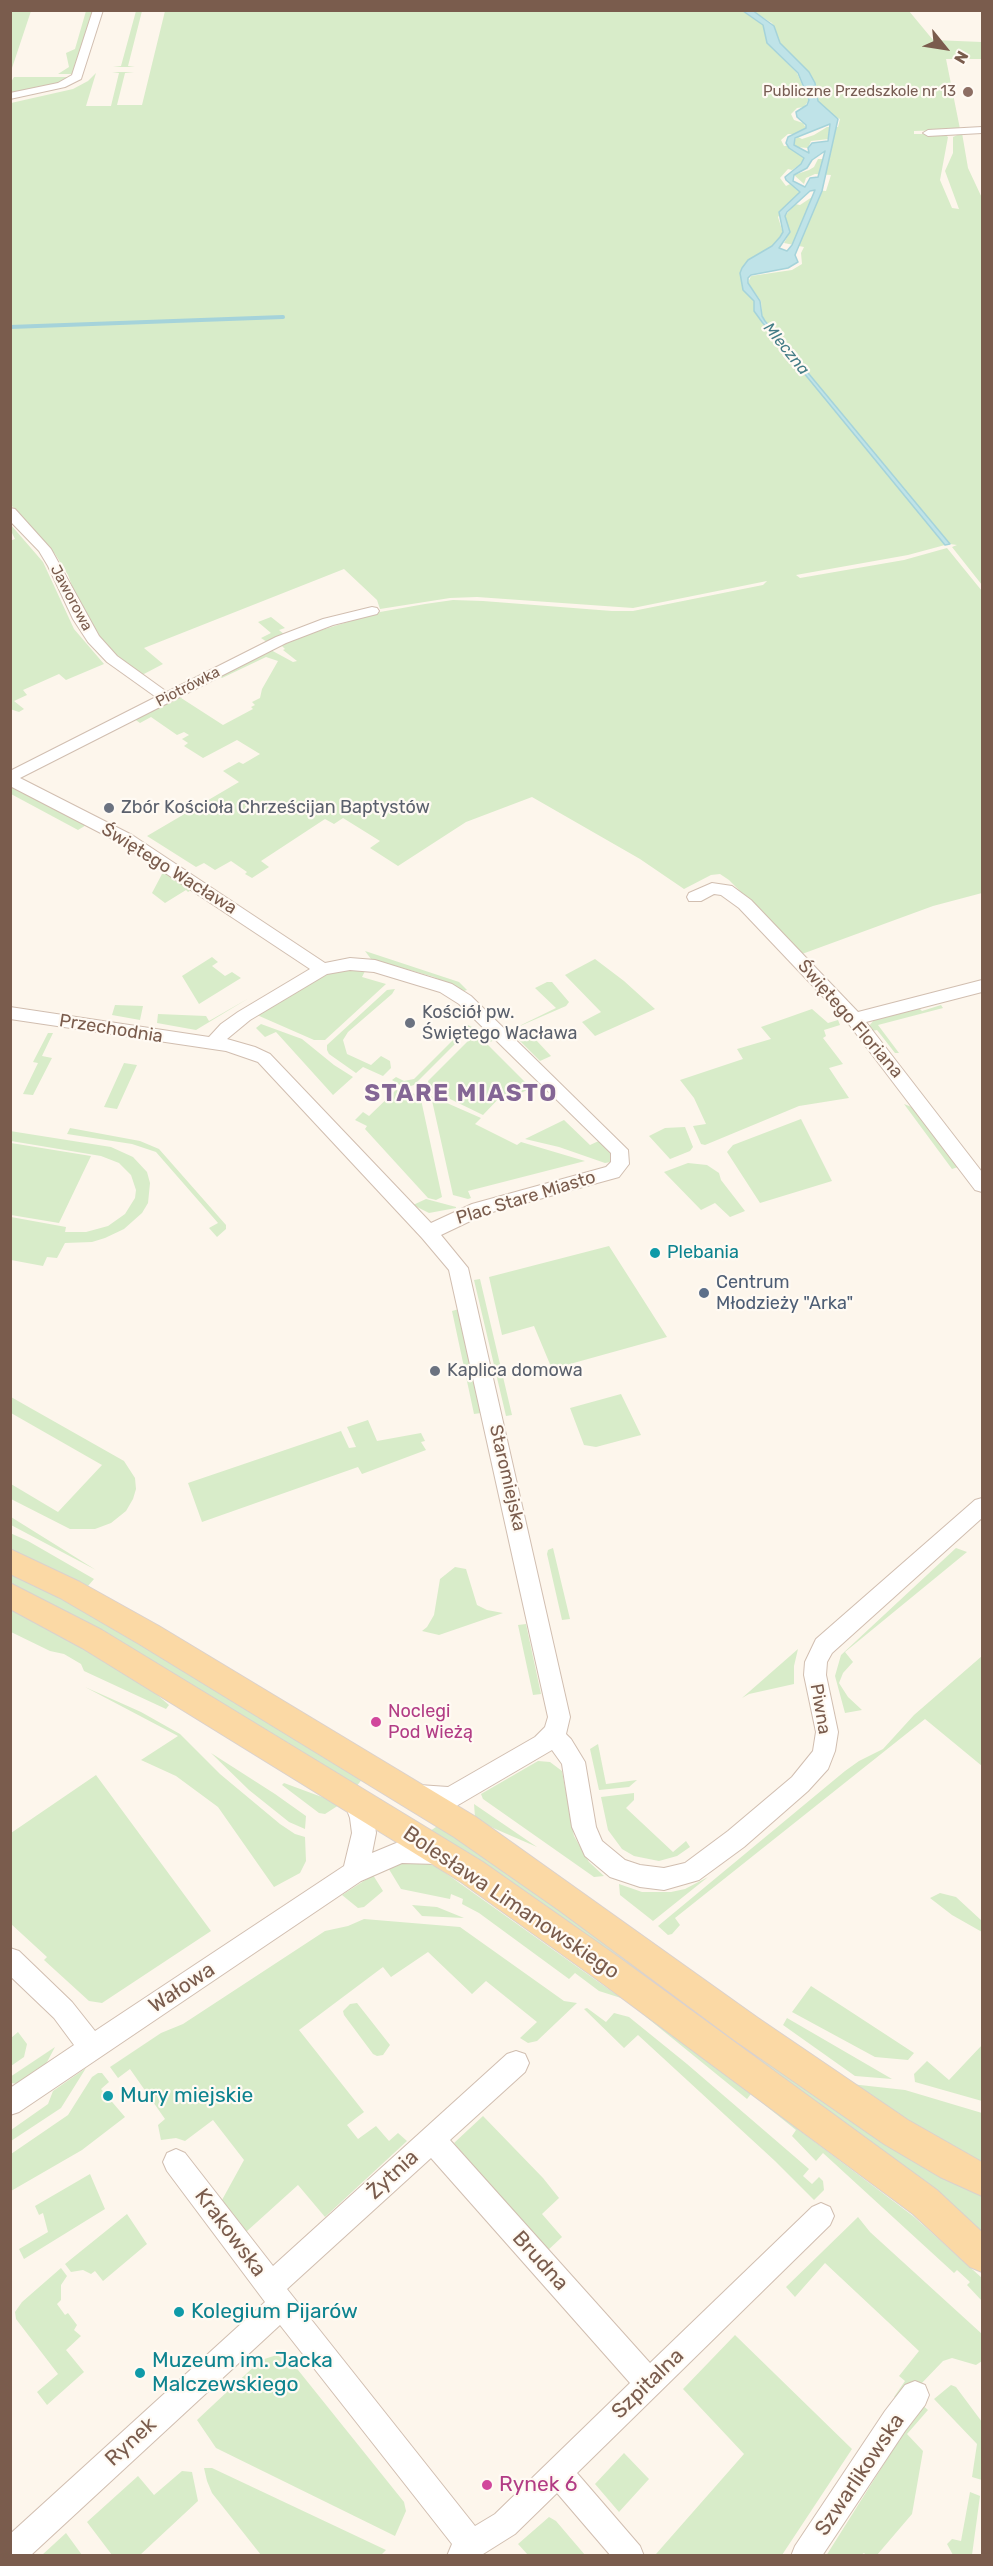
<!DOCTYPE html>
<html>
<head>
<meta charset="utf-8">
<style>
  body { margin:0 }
  #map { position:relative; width:993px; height:2566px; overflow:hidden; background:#fdf6ec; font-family:Rubik,sans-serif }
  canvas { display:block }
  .frame { position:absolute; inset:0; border:12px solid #7a5c4d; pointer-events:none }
  .north { position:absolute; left:915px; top:18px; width:60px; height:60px; -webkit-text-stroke:4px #fffaf3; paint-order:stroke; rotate:120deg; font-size:16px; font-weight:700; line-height:24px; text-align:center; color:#7a5c4d }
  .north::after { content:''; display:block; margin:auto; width:21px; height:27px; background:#7a5c4d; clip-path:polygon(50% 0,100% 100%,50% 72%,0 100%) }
</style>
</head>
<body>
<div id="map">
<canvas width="993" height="2566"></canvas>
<div class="frame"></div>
<div class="north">N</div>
</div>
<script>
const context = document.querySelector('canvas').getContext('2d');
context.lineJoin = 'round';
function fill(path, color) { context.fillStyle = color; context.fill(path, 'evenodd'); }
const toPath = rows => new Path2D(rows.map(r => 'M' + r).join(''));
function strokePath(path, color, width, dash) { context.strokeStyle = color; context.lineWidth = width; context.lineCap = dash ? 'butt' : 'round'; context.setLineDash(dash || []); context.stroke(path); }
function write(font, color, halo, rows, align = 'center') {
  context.font = font + ' Rubik,sans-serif'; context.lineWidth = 4.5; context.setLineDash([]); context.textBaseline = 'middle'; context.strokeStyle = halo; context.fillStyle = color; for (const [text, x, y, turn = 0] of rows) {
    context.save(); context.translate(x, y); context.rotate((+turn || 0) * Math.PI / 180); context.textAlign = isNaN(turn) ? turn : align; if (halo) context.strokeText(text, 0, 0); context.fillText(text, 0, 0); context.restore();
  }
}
fill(toPath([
  [10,11,31,11,11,71,10,71],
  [86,11,92,11,73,74,58,74,69,67,66,53,75,49],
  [136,11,142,11,128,66,135,67,113,67,121,66],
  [165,11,743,11,763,25,767,43,797,73,809,100,804,107,797,108,791,114,794,120,803,123,806,128,794,134,788,134,781,140,784,146,787,146,804,158,801,164,792,170,788,169,780,178,786,186,790,184,800,192,778,217,783,233,780,237,772,246,748,260,743,290,754,301,754,311,762,322,945,545,908,555,796,575,800,578,904,560,947,548,982,591,982,893,933,906,802,954,729,880,720,874,711,875,684,889,640,859,532,797,466,822,398,866,370,848,380,841,343,818,334,824,325,819,261,861,269,867,252,878,245,874,247,872,231,861,215,870,204,863,196,867,147,836,239,782,223,771,239,762,243,764,260,754,237,740,203,758,184,746,188,743,182,739,189,735,184,732,177,735,151,717,140,723,133,718,178,696,223,725,253,709,251,707,255,705,252,702,260,698,262,689,278,661,266,657,222,678,218,676,269,649,293,662,297,661,283,650,285,649,282,646,285,644,283,642,380,612,425,604,453,600,483,601,612,611,633,611,763,585,767,581,633,608,477,597,450,598,380,609,377,600,344,569,144,648,163,664,142,675,112,652,95,634,80,608,68,575,55,554,11,505,11,103,73,89,88,81,96,73,86,106,111,106,119,73,112,72,134,72,125,73,117,105,142,105],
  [752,11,909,11,933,40,982,42,982,59,946,59,960,129,982,129,914,131,914,134,944,134,948,137,940,180,952,208,959,209,945,171,953,153,953,137,962,133,968,168,982,198,982,585,952,547,957,545,950,544,765,321,762,316,761,301,748,283,751,276,792,270,802,264,801,253,804,247,784,243,790,232,785,216,795,204,800,205,812,197,815,190,826,191,831,175,815,174,806,178,804,184,794,175,809,170,814,167,818,159,823,159,829,139,811,141,808,148,796,147,793,141,798,137,802,139,814,135,827,127,838,127,840,119,836,117,813,124,803,117,803,112,815,106,819,97,809,72,780,43,772,23],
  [14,77,72,77,60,83,11,94,11,82],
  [11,525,43,562,74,629,104,664,66,680,59,674,23,690,27,695,14,701,24,709,19,712,10,709,10,541,15,539,11,531],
  [271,617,285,628,279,630,285,635,267,642,261,638,271,633,258,622],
  [10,786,88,824,78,830,11,794],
  [167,871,193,889,188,892,186,890,165,903,152,893,162,874],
  [365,951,459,982,467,990,464,991,434,977,371,959],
  [212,957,218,962,212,966,225,976,232,972,241,978,199,1004,182,976],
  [595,959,624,981,655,1009,595,1036,582,1022,601,1012,565,975],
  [344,969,365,971,362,977,386,984,325,1040,314,1040,257,1015,327,973],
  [547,982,552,982,569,1002,566,1006,513,1029,556,1008,535,988],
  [395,989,392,994,348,1032,343,1040,347,1054,371,1065,381,1056,390,1061,391,1068,383,1076,363,1067,356,1073,329,1054,327,1050,327,1045,387,990],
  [249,998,196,1030,157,1023,158,1014,206,1016,209,1021],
  [115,1005,143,1006,140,1020,112,1015],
  [941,1005,943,1008,878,1025,899,1053,895,1053,877,1030,872,1031,869,1026,874,1020,919,1008,922,1011],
  [812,1009,828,1023,838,1020,840,1025,824,1030,826,1036,823,1038,843,1064,829,1068,849,1098,799,1106,705,1145,701,1144,693,1126,706,1124,694,1098,680,1080,743,1059,737,1049,771,1039,761,1027],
  [261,1024,302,1039,334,1065,353,1077,333,1095,276,1032,265,1037,256,1028],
  [468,1025,472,1027,414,1085,404,1088,392,1080,396,1077,404,1081,414,1079],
  [549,1028,551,1030,549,1032,550,1034,536,1040,551,1056,540,1061,519,1040],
  [479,1030,494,1040,487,1044,531,1088,511,1098,503,1094,483,1115,448,1098,431,1093,428,1081],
  [48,1033,53,1033,42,1056,52,1058,33,1095,23,1094,38,1063,33,1062],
  [124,1063,137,1065,117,1109,104,1107],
  [396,1090,420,1095,442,1197,436,1200,428,1198,365,1129,367,1126,355,1120,363,1112,369,1116],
  [431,1096,481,1118,475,1124,517,1145,521,1142,585,1161,468,1191,471,1198,468,1199,453,1195],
  [904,1104,914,1108,958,1167,952,1169],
  [801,1119,832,1181,760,1203,727,1152,733,1145],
  [564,1120,590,1145,603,1139,613,1155,611,1162,605,1163,559,1147,525,1139],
  [685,1127,693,1147,690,1151,670,1159,649,1136,665,1128],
  [70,1128,140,1141,159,1149,226,1225,226,1229,217,1237,209,1228,218,1223,156,1152,132,1144,67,1134],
  [10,1131,111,1147,133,1157,147,1172,150,1183,148,1203,142,1213,124,1229,105,1238,92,1242,65,1243,57,1258,47,1257,43,1266,11,1260,11,1217,66,1227,65,1232,86,1232,108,1226,125,1214,135,1198,136,1190,131,1175,119,1163,101,1156,11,1141],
  [11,1143,91,1156,59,1223,11,1215],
  [688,1163,707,1165,719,1173,721,1180,745,1211,730,1217,715,1203,701,1210,664,1172],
  [426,1199,456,1207,456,1208,429,1213,413,1205],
  [609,1246,667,1337,552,1369,534,1326,502,1335,489,1277],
  [480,1279,512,1415,506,1416,474,1280],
  [459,1309,481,1413,474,1414,452,1311],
  [621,1394,641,1435,596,1447,584,1445,570,1408],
  [11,1397,124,1461,135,1478,136,1489,133,1499,126,1511,111,1523,95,1529,70,1529,11,1499,11,1484,58,1512,102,1465,11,1413],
  [368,1420,377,1441,421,1433,425,1441,421,1442,426,1450,362,1474,358,1467,202,1522,188,1483,341,1431,349,1448,356,1447,347,1427],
  [11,1517,96,1570,11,1525],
  [10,1533,28,1541,94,1579,88,1586,11,1550],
  [553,1548,570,1619,562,1620,547,1554,548,1550],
  [956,1548,967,1552,845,1652,853,1662,843,1673,839,1683,848,1697,862,1710,845,1713,835,1676,841,1655],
  [455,1567,466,1569,477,1605,487,1610,503,1613,439,1635,422,1631,427,1627,434,1615,440,1579],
  [10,1573,86,1612,363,1778,356,1787,51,1604,11,1584],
  [10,1608,87,1650,155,1693,169,1705,166,1709,84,1671,81,1664,64,1654,50,1651,11,1632],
  [526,1624,541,1694,533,1695,518,1625],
  [798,1649,794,1666,794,1684,749,1694,742,1698],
  [982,1656,982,1766,925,1719,675,1918,680,1925,672,1934,668,1935,658,1926,845,1771,859,1761,883,1749,914,1715],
  [85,1687,141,1712,180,1734,220,1774,280,1824,295,1834,305,1837,306,1861,300,1873,274,1887,218,1807,176,1776,141,1760,178,1736],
  [598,1744,606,1784,637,1780,629,1787,599,1790,590,1749],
  [211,1753,275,1794,306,1816,305,1829,289,1822,249,1790],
  [538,1761,550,1762,562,1771,574,1836,589,1862,604,1876,594,1877,483,1799,481,1794],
  [96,1775,211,1931,102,2003,89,2001,44,1960,47,1957,10,1923,11,1833],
  [284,1783,330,1800,339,1805,325,1814,319,1813,282,1785],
  [634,1793,634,1800,626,1808,673,1852,686,1841,690,1847,677,1856,659,1861,634,1856,622,1849,608,1830,601,1797],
  [474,1804,537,1847,484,1824,475,1817],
  [439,1825,982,2195,982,2238,931,2190,430,1831],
  [394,1863,427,1863,437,1867,621,1998,599,1991,575,1973,569,1979,479,1913,462,1904,463,1899,451,1894,450,1899,401,1889,387,1866],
  [373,1875,383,1891,364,1907,358,1908,342,1895],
  [708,1877,653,1921,620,1895,619,1884,642,1892,671,1892,685,1889],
  [940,1893,956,1897,982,1921,982,1932,952,1915,930,1898],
  [412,1905,437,1907,464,1918,422,1916],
  [364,1919,460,1927,564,2001,577,2003,537,2041,528,2043,520,2038,537,2022,486,1981,472,1994,428,1952,391,1977,383,1967,299,2030,364,2112,347,2125,358,2139,376,2126,389,2141,398,2133,407,2141,325,2217,298,2185,246,2232,222,2200,244,2160,213,2120,185,2141,176,2138,161,2140,158,2125,165,2119,130,2069,118,2078,110,2067,161,2033,183,2024,325,1931,348,1926],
  [811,1986,842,2006,914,2053,908,2060,875,2057,792,2012],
  [357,2003,390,2045,383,2055,377,2056,373,2054,344,2015,343,2011,350,2004],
  [587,2008,606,2022,614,2013,629,2017,687,2064,809,2169,803,2176,812,2184,819,2177,823,2181,824,2190,814,2200,775,2161,638,2035,624,2048,584,2009],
  [640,2012,705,2059,913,2216,982,2278,982,2301,967,2285,970,2282,957,2270,954,2273,823,2153,816,2161,792,2136,796,2130,751,2094,747,2099],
  [787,2018,892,2079,855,2076,783,2025],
  [18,2032,27,2044,24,2057,11,2066,11,2038],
  [982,2045,982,2101,915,2082,914,2074,927,2061,949,2080],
  [55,2047,46,2064,18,2084,11,2083,10,2077],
  [86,2068,61,2108,11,2141,11,2130,48,2104,53,2091],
  [98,2073,102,2073,109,2082,101,2089,125,2117,82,2150,11,2191,11,2154,68,2115,92,2077],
  [851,2084,905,2090,982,2113,982,2163,949,2146],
  [483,2116,543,2178,559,2198,542,2214,562,2237,546,2252,454,2143],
  [90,2174,105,2209,24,2259,19,2249,48,2232,43,2213,39,2215,35,2206],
  [127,2214,147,2244,103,2281,95,2271,91,2274,83,2270,71,2272,65,2264],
  [858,2217,870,2232,982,2334,982,2361,976,2365,952,2358,943,2361,919,2386,901,2396,894,2397,905,2381,899,2376,919,2351,825,2263,795,2297,786,2287],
  [61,2268,67,2276,61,2285,61,2300,57,2304,65,2315,68,2313,77,2325,74,2330,81,2336,66,2350,84,2372,47,2405,37,2392,58,2374,16,2319,15,2312,22,2302],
  [735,2335,852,2449,782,2555,657,2555,656,2554,744,2454,683,2389],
  [277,2355,294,2365,404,2502,406,2511,395,2536,216,2448,197,2420,261,2360],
  [951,2385,956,2387,982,2422,982,2480,972,2477,977,2444,934,2399],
  [920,2403,928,2410,907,2434,923,2451,912,2514,877,2555,866,2555,864,2553,861,2555,826,2556,899,2440,902,2428],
  [624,2453,649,2479,619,2512,595,2484],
  [204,2468,212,2468,386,2550,380,2556,261,2555,212,2493,207,2481],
  [182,2471,192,2472,198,2501,140,2555,112,2555,87,2522,138,2476,154,2495],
  [970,2492,980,2496,972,2555,953,2555,947,2544,952,2539,961,2541],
  [549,2517,556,2521,585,2555,528,2555,518,2544],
  [66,2533,82,2555,42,2555]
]), '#d8ecc9');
const water = toPath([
  [752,10,774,26,780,43,809,72,815,83,818,101,838,119,822,191,795,255,798,262,788,268,751,275,748,278,748,283,760,301,762,316,765,321,950,544,945,545,762,322,754,311,754,301,743,290,740,273,742,268,748,260,772,246,780,237,783,232,779,212,800,192,786,180,785,177,801,164,804,158,789,148,786,143,788,137,806,128,806,125,797,117,796,112,807,105,809,100,798,73,767,43,763,25,743,11,752,10],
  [830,124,828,141,812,143,808,148,809,153,794,145,795,138,830,124],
  [825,151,818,177,810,178,805,187,793,181,794,175,807,168,812,160,825,151],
  [815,190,792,245,787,251,779,248,790,232,785,216,787,212,810,191,815,190]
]);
fill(water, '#bfe3e8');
strokePath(water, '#a5d3da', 1.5);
strokePath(toPath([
  [10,327,283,317]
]), '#a5d3da', 4);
const minor = toPath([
  [93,10,103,10,81,79,65,87,10,99,10,93,58,83,72,75,93,10],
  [982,127,982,133,928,136,923,133,928,130,982,127],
  [10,508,15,509,51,549,99,636,117,656,167,692,276,637,323,619,372,607,377,608,379,611,377,614,333,625,286,643,20,778,132,835,325,963,350,958,375,960,452,984,471,996,628,1150,629,1164,619,1177,485,1214,441,1235,468,1268,570,1717,566,1734,571,1739,585,1762,596,1827,602,1841,625,1860,640,1865,664,1868,685,1863,728,1831,792,1777,813,1751,816,1732,804,1675,805,1662,816,1639,975,1500,982,1498,982,1518,832,1653,827,1662,826,1675,838,1732,835,1751,828,1769,808,1791,744,1847,699,1880,664,1890,640,1887,610,1877,585,1856,572,1827,562,1764,552,1750,453,1808,443,1810,419,1807,411,1803,407,1796,411,1789,419,1785,448,1787,535,1737,545,1727,548,1717,449,1270,422,1238,258,1062,226,1051,10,1019,10,1007,209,1037,221,1024,238,1012,310,969,120,843,10,786,10,771,156,697,107,662,88,642,73,619,48,566,39,551,10,521,10,508],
  [350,970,374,972,440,992,459,1004,611,1153,611,1162,606,1167,472,1204,431,1223,270,1054,255,1047,227,1039,250,1020,327,974,350,970],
  [712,883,732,886,751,900,858,1012,982,980,982,992,866,1022,982,1172,982,1192,975,1190,848,1023,739,908,721,895,714,894,701,901,689,901,687,897,689,893,712,883],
  [355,1788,363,1792,374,1818,376,1833,372,1853,401,1841,437,1842,445,1845,449,1853,445,1861,437,1864,402,1863,361,1881,19,2112,10,2115,10,2088,74,2045,54,2018,10,1976,10,1948,19,1951,72,2002,95,2031,344,1866,352,1833,350,1818,343,1799,347,1792,355,1788],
  [516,2051,525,2054,529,2063,525,2072,450,2140,650,2363,812,2207,821,2203,830,2207,834,2216,830,2225,577,2473,640,2546,644,2556,611,2556,557,2493,515,2534,480,2556,447,2556,452,2544,280,2325,30,2556,10,2556,10,2534,265,2302,167,2171,163,2162,167,2153,176,2149,185,2153,273,2266,507,2054,516,2051],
  [431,2158,630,2383,495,2514,475,2526,287,2289,431,2158],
  [915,2381,925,2385,929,2395,925,2405,905,2431,822,2556,791,2556,795,2546,885,2411,905,2385,915,2381]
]);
const major = toPath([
  [10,1549,80,1582,159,1626,476,1817,758,2018,908,2120,982,2162,982,2196,940,2177,884,2144,734,2040,560,1911,454,1837,139,1644,60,1598,10,1574,10,1549],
  [10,1583,102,1630,483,1862,617,1956,937,2190,982,2232,982,2272,970,2267,913,2214,595,1978,461,1882,82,1648,10,1609,10,1583]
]);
strokePath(minor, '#d1beb0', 2);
strokePath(major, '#dad1cd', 2);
fill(minor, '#fff');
fill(major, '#fbd9a5');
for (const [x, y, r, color] of [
  [968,92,6,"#8d6e63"],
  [109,808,6,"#6b7280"],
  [410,1023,6,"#6b7280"],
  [655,1253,6,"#0f9aa8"],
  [704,1293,6,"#5c6f8a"],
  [435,1371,6,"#6b7280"],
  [376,1722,6,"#d1479c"],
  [108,2096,6,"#0f9aa8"],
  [179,2312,6,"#0f9aa8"],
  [140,2373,6,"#0f9aa8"],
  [487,2485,6,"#d1479c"]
]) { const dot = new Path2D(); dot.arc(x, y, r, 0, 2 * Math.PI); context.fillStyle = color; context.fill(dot); strokePath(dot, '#fffaf3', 2); }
write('15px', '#785e54', '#fffaf3', [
  ["Publiczne Przedszkole nr 13",956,92]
], 'right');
write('15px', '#7a5c4d', '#fffaf3', [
  ["Jaworowa",71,598,62],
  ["Piotrówka",188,687,-27]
]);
write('italic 16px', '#437c86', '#fffaf3', [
  ["Mleczna",786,349,51]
]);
write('18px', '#5b616d', '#fffaf3', [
  ["Zbór Kościoła Chrześcijan Baptystów",121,808],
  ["Kościół pw.",422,1013],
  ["Świętego Wacława",422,1034],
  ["Kaplica domowa",447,1371]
], 'left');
write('18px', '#7a5c4d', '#fffaf3', [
  ["Świętego Wacława",169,869,32],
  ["Świętego Floriana",850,1019,49],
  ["Przechodnia",111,1029,9],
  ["Plac Stare Miasto",526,1198,-17],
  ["Staromiejska",507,1478,77],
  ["Piwna",820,1709,80]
]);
write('18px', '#0d838f', '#fffaf3', [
  ["Plebania",667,1253]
], 'left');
write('18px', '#4e5e75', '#fffaf3', [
  ["Centrum",716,1283],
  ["Młodzieży \"Arka\"",716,1304]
], 'left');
write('18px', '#b23c85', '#fffaf3', [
  ["Noclegi",388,1712],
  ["Pod Wieżą",388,1733]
], 'left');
write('21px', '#7a5c4d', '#fffaf3', [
  ["Bolesława Limanowskiego",511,1903,34],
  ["Wałowa",182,1988,-33],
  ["Żytnia",393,2175,-43],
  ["Krakowska",230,2233,53],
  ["Brudna",540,2261,48],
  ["Szpitalna",648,2384,-44],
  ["Rynek",131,2442,-43],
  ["Szwarlikowska",860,2475,-56]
]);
write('21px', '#0d838f', '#fffaf3', [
  ["Mury miejskie",120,2096],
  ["Kolegium Pijarów",191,2312],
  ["Muzeum im. Jacka",152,2361],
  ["Malczewskiego",152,2385]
], 'left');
write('21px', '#b23c85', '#fffaf3', [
  ["Rynek 6",499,2485]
], 'left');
context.letterSpacing = '1.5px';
write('bold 24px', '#846695', '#fffaf3', [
  ["STARE MIASTO",461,1094]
]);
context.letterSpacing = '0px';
</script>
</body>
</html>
